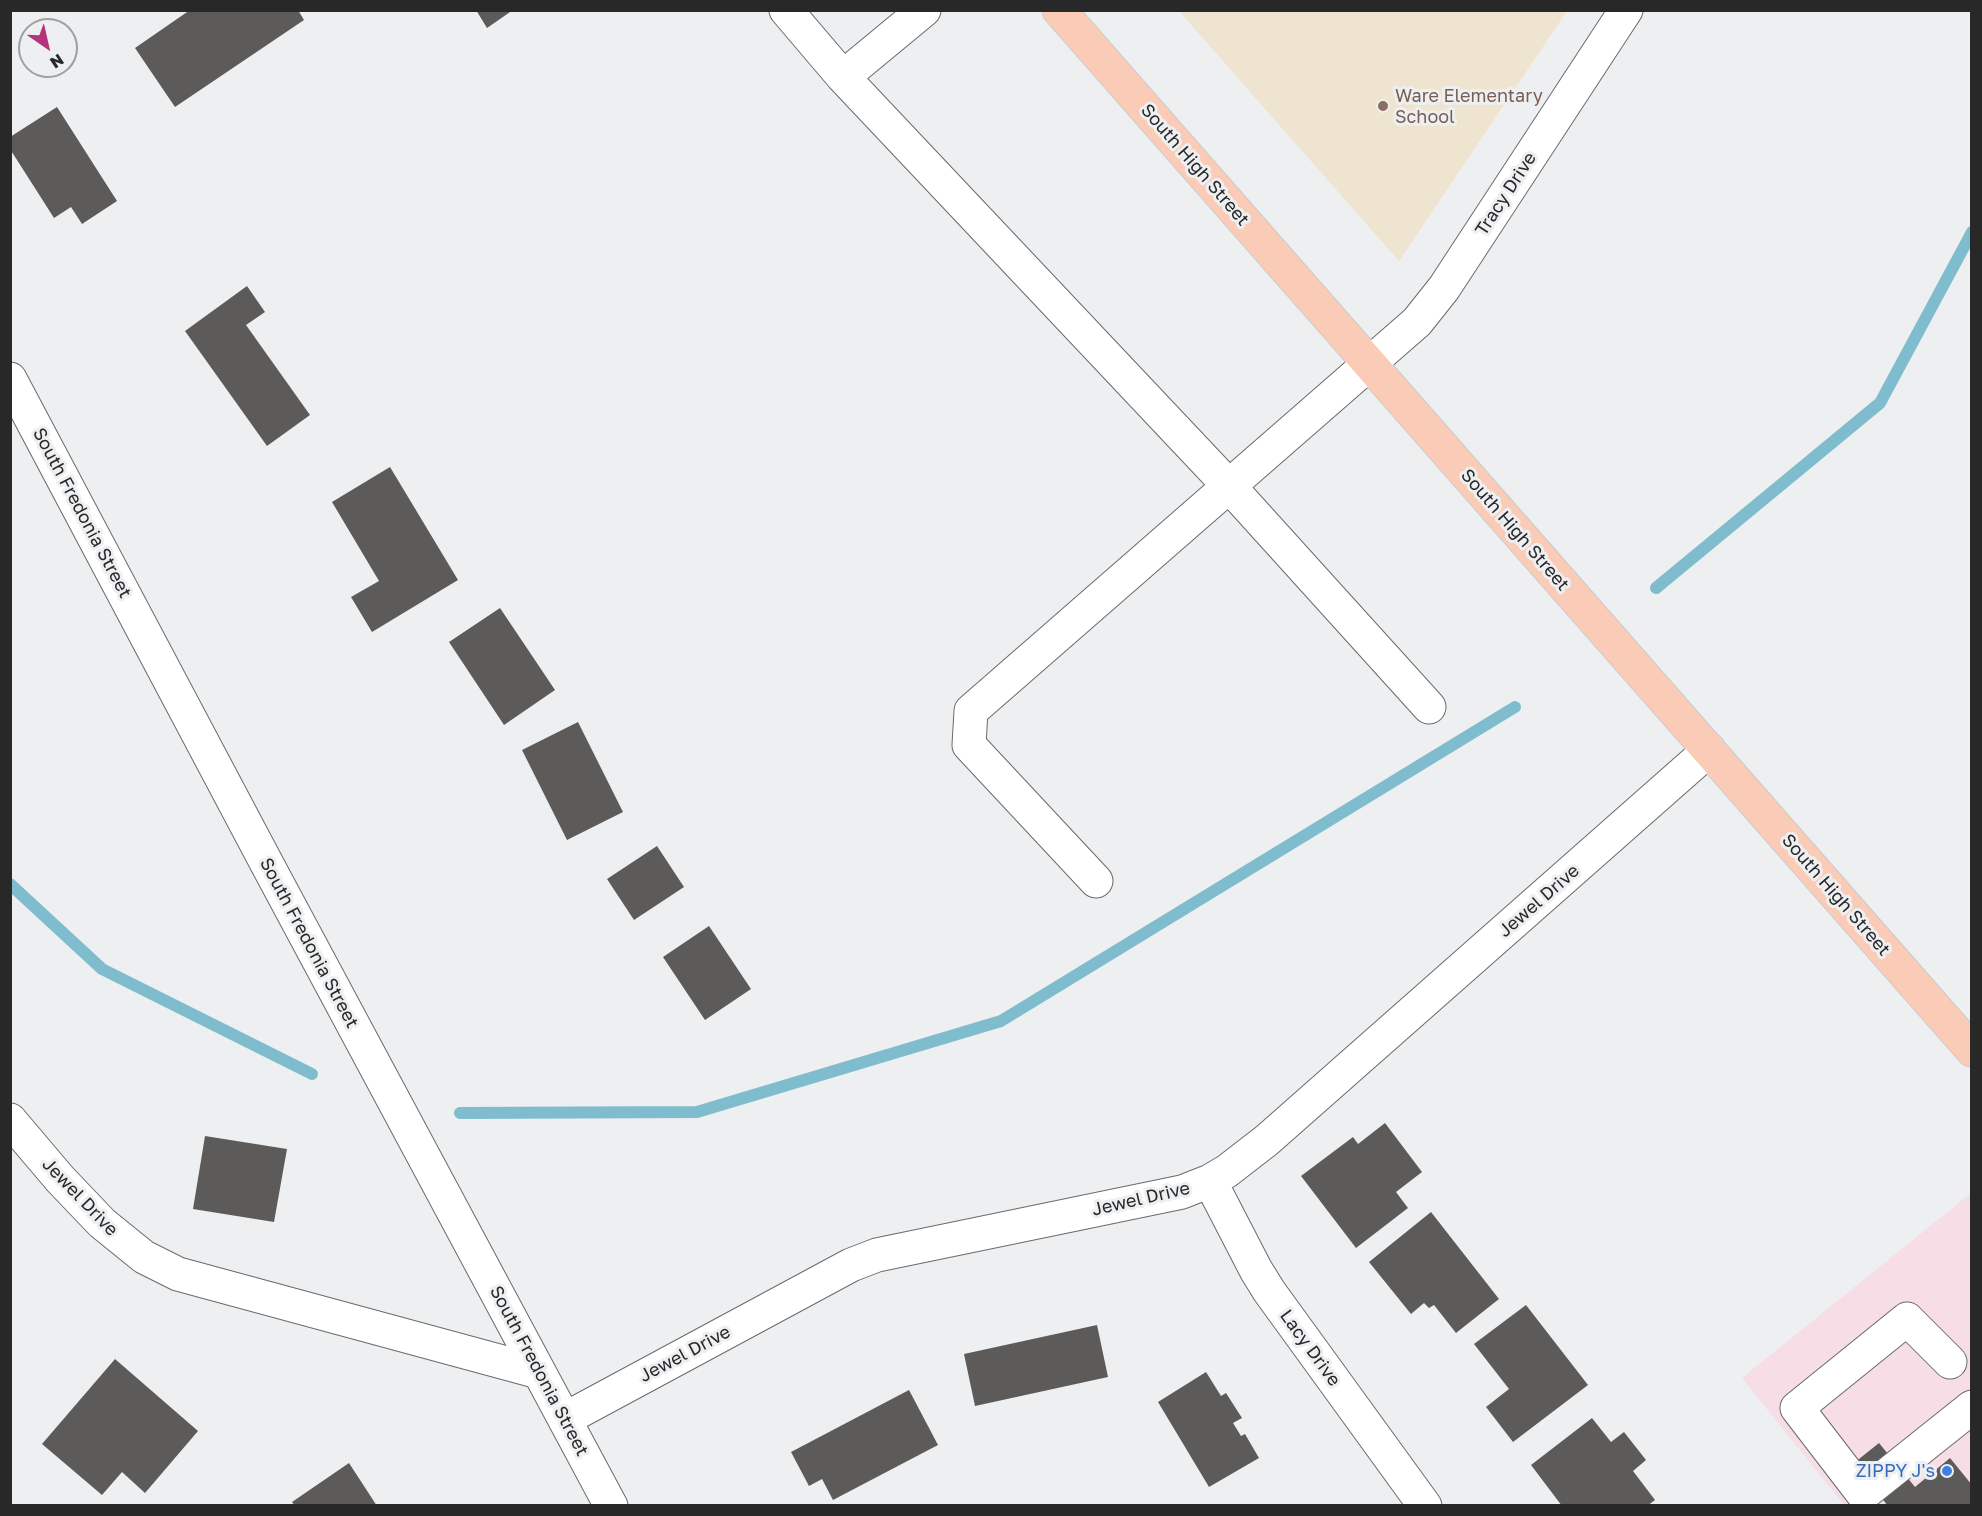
<!DOCTYPE html>
<html>
<head>
<meta charset="utf-8">
<style>
  body { margin:0 }
  #map { position:relative; width:1982px; height:1516px; overflow:hidden; background:#edeff1; font-family:"Golos Text",sans-serif }
  canvas { display:block }
  .frame { position:absolute; inset:0; border:12px solid #282829; pointer-events:none }
  .north { position:absolute; left:18px; top:18px; width:60px; height:60px; box-sizing:border-box; background:#edeff1; border:2px solid #9e9fa1; border-radius:50%; rotate:146deg; font-size:16px; font-weight:700; line-height:24px; text-align:center; color:#282829 }
  .north::after { content:''; display:block; margin:auto; width:21px; height:27px; background:#b5337d; clip-path:polygon(50% 0,100% 100%,50% 72%,0 100%) }
</style>
</head>
<body>
<div id="map">
<canvas width="1982" height="1516"></canvas>
<div class="frame"></div>
<div class="north">N</div>
</div>
<script>
const context = document.querySelector('canvas').getContext('2d');
context.lineJoin = 'round';
function fill(path, color) { context.fillStyle = color; context.fill(path, 'evenodd'); }
const toPath = rows => new Path2D(rows.map(r => 'M' + r).join(''));
function strokePath(path, color, width, dash) { context.strokeStyle = color; context.lineWidth = width; context.lineCap = dash ? 'butt' : 'round'; context.setLineDash(dash || []); context.stroke(path); }
function write(font, color, halo, rows, align = 'center') {
  context.font = font + ' "Golos Text",sans-serif'; context.lineWidth = 6; context.setLineDash([]); context.textBaseline = 'middle'; context.strokeStyle = halo; context.fillStyle = color; for (const [text, x, y, turn = 0] of rows) {
    context.save(); context.translate(x, y); context.rotate((+turn || 0) * Math.PI / 180); context.textAlign = isNaN(turn) ? turn : align; if (halo) context.strokeText(text, 0, 0); context.fillText(text, 0, 0); context.restore();
  }
}
fill(toPath([
  [1971,1193,1971,1505,1844,1505,1742,1378]
]), '#f7dde5');
fill(toPath([
  [1179,11,1567,11,1399,261]
]), '#eee4cf');
strokePath(toPath([
  [1656,588,1880,403,1972,232],
  [10,884,102,969,312,1074],
  [460,1113,697,1112,1001,1021,1515,707]
]), '#7fbdce', 12);
fill(toPath([
  [190,10,298,10,304,20,175,107,135,48],
  [476,10,513,10,487,28],
  [57,107,117,201,82,224,71,207,54,218,10,149,10,137],
  [247,286,265,312,246,325,310,415,267,446,185,331],
  [390,467,458,580,372,632,351,597,379,581,332,502],
  [500,608,555,690,504,725,449,642],
  [578,722,623,812,567,840,522,750],
  [657,846,684,887,634,920,607,879],
  [709,926,751,989,705,1020,663,957],
  [1385,1123,1422,1172,1396,1192,1408,1208,1356,1248,1301,1176,1353,1137,1358,1144],
  [205,1136,287,1149,274,1222,193,1209],
  [1431,1212,1499,1299,1456,1333,1434,1305,1429,1308,1424,1303,1411,1314,1369,1262],
  [1526,1305,1588,1385,1513,1442,1486,1407,1509,1389,1474,1344],
  [1097,1325,1108,1377,975,1406,964,1354],
  [115,1359,198,1431,145,1493,122,1472,102,1495,42,1444],
  [1206,1372,1221,1396,1226,1393,1242,1418,1233,1423,1241,1436,1245,1434,1259,1458,1209,1487,1158,1402],
  [909,1390,938,1445,833,1500,822,1479,809,1486,791,1452],
  [1592,1418,1611,1442,1624,1432,1646,1460,1633,1471,1655,1500,1647,1506,1562,1506,1531,1465],
  [1879,1443,1915,1487,1950,1458,1972,1485,1972,1506,1888,1506,1854,1463],
  [349,1463,377,1506,295,1506,292,1502]
]), '#5d5b5a');
const minor = toPath([
  [786,10,843,77],
  [924,10,843,77,1229,486,1429,707],
  [10,379,267,864,611,1506],
  [1096,881,969,745,971,711,1417,322,1444,288,1626,10],
  [10,1120,60,1179,102,1223,144,1257,178,1274,539,1372],
  [1210,1181,1256,1270,1269,1291,1425,1506],
  [1950,1362,1907,1319,1797,1408,1863,1494,1972,1407],
  [565,1419,851,1265,877,1255,1182,1192,1210,1181,1227,1171,1267,1140,1709,750]
]);
const major = toPath([
  [1059,10,1972,1050]
]);
strokePath(minor, '#696b6c', 35);
strokePath(major, '#cbcbcc', 35);
strokePath(minor, '#fff', 33);
strokePath(major, '#facbb6', 33);
for (const [x, y, r, color] of [
  [1383,106,6,"#8d6e63"],
  [1947,1471,6,"#3f7fe0"]
]) { const dot = new Path2D(); dot.arc(x, y, r, 0, 2 * Math.PI); context.fillStyle = color; context.fill(dot); strokePath(dot, '#edeff1', 2); }
write('18px', '#785e54', '#edeff1', [
  ["Ware Elementary",1395,96],
  ["School",1395,117]
], 'left');
write('18px', '#282829', '#edeff1', [
  ["South High Street",1195,165,49],
  ["Tracy Drive",1506,194,-57],
  ["South Fredonia Street",82,513,62],
  ["South High Street",1515,530,49],
  ["South High Street",1836,895,49],
  ["Jewel Drive",1539,901,-41],
  ["South Fredonia Street",309,943,62],
  ["Jewel Drive",80,1197,46],
  ["Jewel Drive",1141,1199,-13],
  ["Lacy Drive",1310,1348,54],
  ["Jewel Drive",685,1354,-28],
  ["South Fredonia Street",539,1371,62]
]);
write('18px', '#366cbe', '#edeff1', [
  ["ZIPPY J's",1935,1471]
], 'right');
</script>
</body>
</html>
